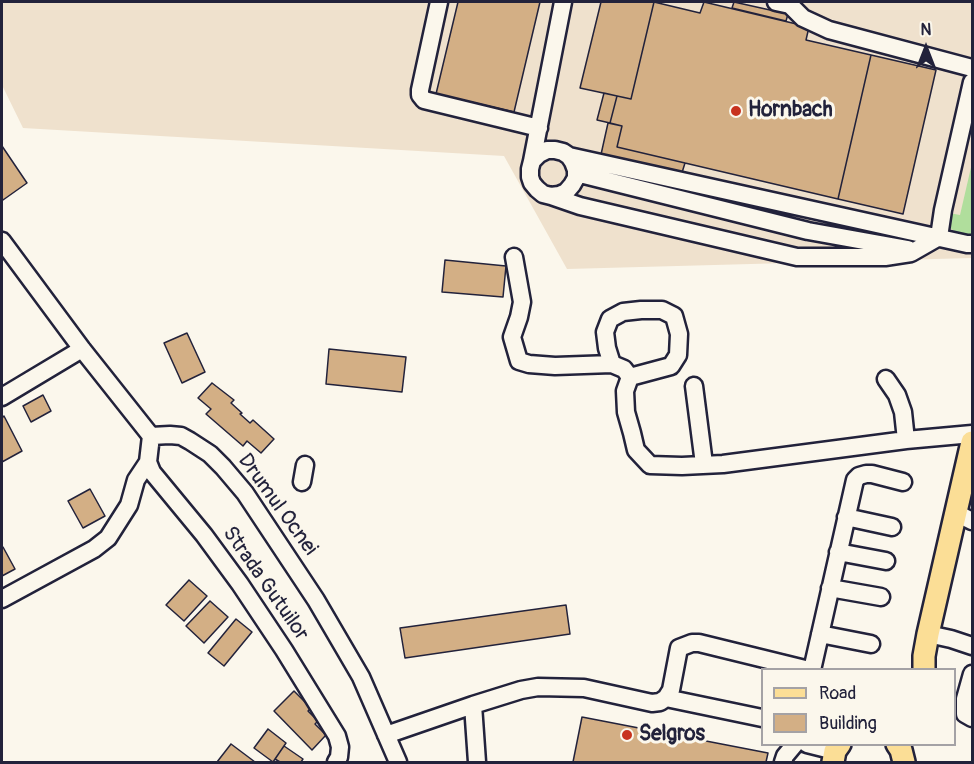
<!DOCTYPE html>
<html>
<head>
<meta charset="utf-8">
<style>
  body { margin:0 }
  #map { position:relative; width:974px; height:764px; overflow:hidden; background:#fbf7ec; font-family:Pangolin,sans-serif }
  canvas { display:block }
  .frame { position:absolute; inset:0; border:3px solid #22223b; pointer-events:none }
  .legend { position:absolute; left:761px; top:668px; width:195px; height:78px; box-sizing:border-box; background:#fbf7ec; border:2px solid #a4a2a5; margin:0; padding:8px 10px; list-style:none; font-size:18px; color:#22223b }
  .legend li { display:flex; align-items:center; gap:12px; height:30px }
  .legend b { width:30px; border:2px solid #a4a2a5 }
  .north { position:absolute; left:896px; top:18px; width:60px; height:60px; -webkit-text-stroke:4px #fbf7ec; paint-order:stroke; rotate:0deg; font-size:16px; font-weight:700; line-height:24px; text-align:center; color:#22223b }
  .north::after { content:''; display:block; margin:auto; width:21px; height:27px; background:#22223b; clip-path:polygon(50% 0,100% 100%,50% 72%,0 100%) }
</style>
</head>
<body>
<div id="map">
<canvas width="974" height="764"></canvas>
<div class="frame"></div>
<ul class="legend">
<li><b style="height:8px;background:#fbde96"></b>Road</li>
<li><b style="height:16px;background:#d3af85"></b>Building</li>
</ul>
<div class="north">N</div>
</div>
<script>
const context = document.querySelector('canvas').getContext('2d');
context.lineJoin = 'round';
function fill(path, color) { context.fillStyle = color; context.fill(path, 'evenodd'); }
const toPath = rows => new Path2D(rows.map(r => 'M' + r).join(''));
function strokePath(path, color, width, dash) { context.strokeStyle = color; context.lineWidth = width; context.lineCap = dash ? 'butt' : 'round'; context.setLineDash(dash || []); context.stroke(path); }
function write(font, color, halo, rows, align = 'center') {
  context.font = font + ' Pangolin,sans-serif'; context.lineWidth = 6; context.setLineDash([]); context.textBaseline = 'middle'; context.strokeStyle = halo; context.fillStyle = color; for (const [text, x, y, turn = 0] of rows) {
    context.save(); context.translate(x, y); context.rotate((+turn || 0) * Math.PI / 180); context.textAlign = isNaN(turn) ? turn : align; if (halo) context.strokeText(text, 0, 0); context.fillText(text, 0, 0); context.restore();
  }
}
fill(toPath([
  [2,2,972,2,972,258,567,269,504,156,23,128,2,85]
]), '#efe1cd');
fill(toPath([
  [972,163,972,238,958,234,949,227,948,222,949,213,960,215]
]), '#b0de9c');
const building = toPath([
  [458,2,540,2,514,112,436,94,458,2],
  [601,2,654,2,631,99,580,88,601,2],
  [654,2,700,13,704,2,809,27,806,40,871,55,838,199,617,147,622,126,610,123,617,96,631,99,654,2],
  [734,2,788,14,786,21,732,8,734,2],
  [871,55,936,70,903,214,838,199,871,55],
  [604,93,617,96,610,123,597,120,604,93],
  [608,123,622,126,617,147,685,163,680,179,600,159,608,123],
  [2,146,27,183,3,200,2,198,2,146],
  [445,260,506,266,503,297,442,292,445,260],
  [187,333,205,372,182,383,164,343,187,333],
  [329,349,406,357,402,392,326,384,329,349],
  [212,383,234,400,231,403,242,413,240,414,250,423,253,420,274,439,261,453,247,441,243,446,206,414,211,409,198,398,212,383],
  [43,395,51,411,31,422,23,406,43,395],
  [4,416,22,451,2,462,2,418,4,416],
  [90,489,105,516,83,528,68,501,90,489],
  [2,547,3,547,15,569,2,576,2,547],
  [189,580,207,596,184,621,166,605,189,580],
  [210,601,228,617,204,643,186,626,210,601],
  [566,605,570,634,405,658,400,628,566,605],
  [236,619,252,632,224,666,208,653,236,619],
  [294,691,311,708,308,711,318,721,315,724,326,735,312,750,274,711,294,691],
  [582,717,768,753,766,762,573,762,582,717],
  [268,729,286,743,273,762,254,748,268,729],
  [231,744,255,762,217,762,231,744],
  [284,746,303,759,301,762,280,762,275,759,284,746]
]);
fill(building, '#d3af85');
strokePath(building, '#22223b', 1.5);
const minor = toPath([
  [439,2,420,90,420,95,424,100,539,128],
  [776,2,790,5,803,18,829,30,972,68],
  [569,156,573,162,576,170,576,178,572,185,566,192,559,195,551,196,543,194,537,189,532,183,530,177,530,169,532,161,539,154,547,150,555,150,563,152,569,156,967,244,972,244],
  [532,161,563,2],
  [576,173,808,231,908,249],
  [551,196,580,206,797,257,885,257,911,253,939,237,943,210,972,82],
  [2,241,82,349,151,436,170,435,181,436,190,441,210,454,223,467,245,493,316,600,361,677,398,762],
  [514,257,522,302,519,317,512,337,519,361,529,364,555,366,612,364,624,369,630,377,625,391,626,412,632,433,636,450,650,465,682,466,723,464,906,440,972,434],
  [612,364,607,348,605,332,610,319,623,312,641,310,662,310,674,316,679,334,678,355,671,366,630,377],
  [886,379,897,395,903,412,906,440],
  [694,386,704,464],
  [2,397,82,349],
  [151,436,148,462,152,472,204,535,240,584,284,650,337,736,340,747,339,757,336,762],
  [302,482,305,465],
  [956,513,972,521],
  [846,517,892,527],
  [838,552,886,561],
  [830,588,881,597],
  [2,599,94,549,108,538,129,505,136,480,148,462],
  [820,634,871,644],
  [928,634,951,639,972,646],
  [812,670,855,480,859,476,866,474,872,474,903,482],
  [972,674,965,699,965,714,972,718],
  [666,698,762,718],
  [473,705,477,762],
  [386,735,473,705,521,690,538,687,584,688,652,703,660,702,666,698,671,690,679,648,692,643,699,643,809,670],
  [807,744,835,751],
  [783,762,785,756,795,744]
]);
const major = toPath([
  [924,670,924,656,928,634,972,442],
  [897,744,901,750,904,762],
  [833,762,835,751,840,744]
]);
strokePath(minor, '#22223b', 21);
strokePath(major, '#22223b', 26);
strokePath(minor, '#fbf7ec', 16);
strokePath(major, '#fbde96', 21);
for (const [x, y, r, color] of [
  [736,111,6,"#c8321e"],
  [627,735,6,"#c8321e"]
]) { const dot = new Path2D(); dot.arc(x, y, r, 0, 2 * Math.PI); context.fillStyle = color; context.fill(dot); strokePath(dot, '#fbf7ec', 2); }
write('bold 21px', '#22223b', '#fbf7ec', [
  ["Hornbach",748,111],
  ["Selgros",639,735]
], 'left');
write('21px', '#22223b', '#fbf7ec', [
  ["Drumul Ocnei",277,505,54],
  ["Strada Gutuilor",265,584,55]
]);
</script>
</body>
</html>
